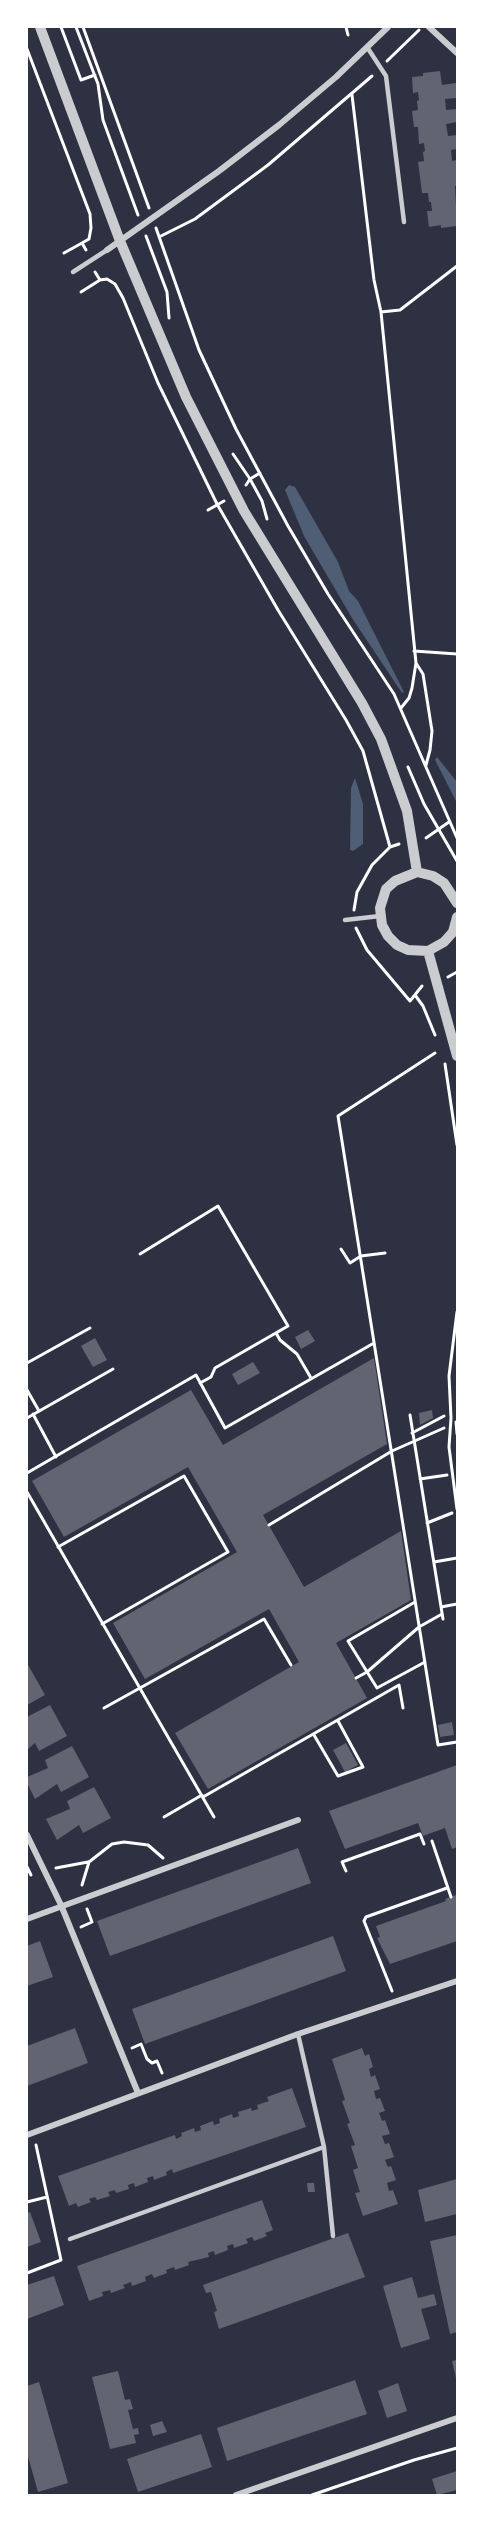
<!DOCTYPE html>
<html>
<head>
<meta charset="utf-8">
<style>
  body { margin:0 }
  #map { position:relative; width:484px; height:2522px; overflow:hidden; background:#2d3142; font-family:"Noto Sans",sans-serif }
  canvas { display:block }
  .frame { position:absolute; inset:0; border:28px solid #fff; pointer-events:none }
</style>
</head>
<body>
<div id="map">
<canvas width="484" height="2522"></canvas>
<div class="frame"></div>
</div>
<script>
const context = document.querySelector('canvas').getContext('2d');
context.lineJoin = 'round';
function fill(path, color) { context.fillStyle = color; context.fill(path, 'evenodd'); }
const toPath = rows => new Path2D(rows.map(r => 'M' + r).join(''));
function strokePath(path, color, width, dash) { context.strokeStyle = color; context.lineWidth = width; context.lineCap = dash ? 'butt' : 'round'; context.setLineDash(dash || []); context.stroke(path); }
fill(toPath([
  [289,485,295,487,338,562,349,591,358,601,404,692,402,693,352,618,304,536,285,490],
  [437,757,457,782,457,803,435,760],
  [355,778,363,804,363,844,353,851,350,850,351,788]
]), '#4f5d75');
fill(toPath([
  [440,71,442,85,456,83,457,91,457,98,445,99,446,110,457,109,457,122,446,124,448,136,457,135,457,149,451,150,452,161,457,160,457,186,455,186,457,226,441,228,441,225,429,227,427,211,432,211,431,202,429,202,428,193,422,193,418,162,424,161,423,152,425,151,424,143,419,144,418,127,414,127,412,111,418,110,417,101,419,100,418,92,413,93,412,77,423,76,423,73],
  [308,1330,315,1341,301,1349,295,1337],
  [95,1338,107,1360,93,1367,81,1346],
  [374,1358,387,1444,263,1515,304,1587,401,1531,411,1600,336,1643,367,1698,208,1789,175,1733,299,1662,269,1609,145,1679,113,1623,237,1552,188,1467,64,1537,32,1481,191,1390,223,1445],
  [253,1362,260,1373,238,1385,232,1374],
  [432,1410,433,1418,420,1425,419,1413],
  [27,1663,45,1695,27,1705],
  [50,1705,67,1736,39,1751,35,1743,27,1750,27,1717],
  [452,1722,454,1735,440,1737,438,1725],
  [346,1743,358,1765,345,1772,333,1750],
  [72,1746,89,1777,61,1792,57,1784,35,1799,27,1783,27,1777,48,1768,45,1760],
  [457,1765,457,1847,452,1849,445,1828,423,1836,418,1823,345,1849,329,1811],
  [94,1787,111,1818,83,1833,79,1825,57,1840,46,1819,70,1809,67,1801],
  [298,1848,311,1883,110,1956,97,1921],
  [456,1895,457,1941,390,1964,377,1938,380,1937,376,1926,446,1901,445,1899],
  [333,1936,346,1971,145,2044,132,2009],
  [40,1941,53,1977,27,1986,27,1946],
  [75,2028,88,2063,27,2086,27,2046],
  [362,2048,365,2056,369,2054,373,2067,369,2069,371,2077,375,2075,380,2089,374,2091,376,2099,380,2098,385,2111,379,2113,382,2121,385,2120,390,2134,382,2136,385,2144,389,2143,394,2157,385,2160,388,2167,391,2166,396,2180,387,2183,389,2191,393,2190,398,2204,363,2216,355,2193,360,2192,353,2170,358,2168,351,2146,355,2145,347,2124,350,2123,342,2101,345,2100,332,2059],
  [292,2088,306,2127,173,2173,172,2169,166,2172,167,2175,154,2180,153,2176,147,2178,148,2182,135,2187,134,2183,128,2185,129,2189,116,2193,115,2190,108,2192,110,2196,97,2200,95,2197,89,2199,91,2202,78,2207,76,2203,69,2206,58,2176,175,2135,176,2139,182,2136,181,2133,194,2128,195,2132,201,2130,200,2126,213,2121,214,2125,220,2123,219,2119,232,2114,233,2118,239,2116,238,2112,251,2108,252,2111,258,2109,257,2105,269,2101,267,2097],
  [457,2179,457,2214,425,2222,418,2190],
  [307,2183,314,2183,315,2192,308,2192],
  [262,2200,273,2230,265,2233,267,2236,254,2241,252,2237,246,2239,248,2243,234,2248,233,2244,227,2246,228,2250,215,2255,214,2251,208,2253,209,2257,188,2262,189,2265,175,2270,174,2267,166,2270,167,2273,154,2278,152,2274,145,2277,146,2281,132,2286,131,2282,123,2285,125,2288,111,2293,110,2290,102,2292,103,2296,89,2301,77,2266],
  [30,2212,41,2242,27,2247,27,2213],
  [348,2233,365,2277,219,2329,214,2312,217,2311,211,2292,206,2293,203,2285],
  [457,2235,457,2332,450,2334,430,2241],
  [54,2276,64,2305,27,2319,27,2285],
  [412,2277,418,2298,434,2294,437,2305,421,2309,430,2339,401,2348,383,2286],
  [457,2360,457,2378,456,2378,452,2361],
  [118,2371,125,2400,130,2399,133,2409,128,2410,133,2429,138,2428,139,2434,134,2435,136,2443,110,2449,92,2377],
  [355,2380,367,2414,227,2461,217,2428],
  [39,2382,68,2483,38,2492,27,2453,27,2386],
  [398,2383,407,2411,387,2418,378,2391],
  [162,2421,167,2432,153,2436,150,2425],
  [201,2434,212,2467,138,2492,127,2459],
  [457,2471,457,2490,437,2495,432,2479]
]), '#626471');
strokePath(toPath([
  [61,27,81,80,95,75],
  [76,27,98,84,103,120,138,215],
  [83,27,149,208],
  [346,27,348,35],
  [27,49,90,214,91,228,89,239,82,243,86,250],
  [387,61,419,30],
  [352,95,374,280,381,312,416,663,412,688,409,698,401,708],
  [156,228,199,350,236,429,288,526,328,594,394,694,457,838],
  [146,236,167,292,169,318],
  [159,237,195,219,268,165,372,76],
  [64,253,82,243],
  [95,272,100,280,107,279,115,284,123,298,158,383,217,504,278,610,346,720,363,751,390,847],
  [81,292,100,280],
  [381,312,400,310,457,266],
  [233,454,250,479,262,501,267,519],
  [246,485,250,479,260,473],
  [208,510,224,501],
  [414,651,457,654],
  [416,663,423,674,432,731,430,750,426,765],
  [408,767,424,804,457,861],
  [426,838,449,822],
  [354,910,357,892,372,865,390,847,399,844],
  [356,928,367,950,410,1001,422,986],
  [448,977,457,972],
  [415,995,423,1006,435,1035],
  [435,1053,338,1116,438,1745,457,1742],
  [445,1064,457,1145],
  [341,1249,350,1263,361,1256,385,1253],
  [140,1254,218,1206,288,1326,215,1368,211,1377,200,1383],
  [457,1312,449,1376,451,1418,449,1447,457,1509],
  [276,1333,280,1340,297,1354,311,1378],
  [27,1363,90,1328],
  [27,1390,39,1411],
  [33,1414,56,1457],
  [410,1415,443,1619],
  [27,1418,113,1369],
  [456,1422,457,1434],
  [412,1433,444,1416],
  [27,1473,196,1375,225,1428,374,1343],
  [420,1479,447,1475],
  [27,1492,214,1817],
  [427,1523,452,1513],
  [269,1525,392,1451,444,1428],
  [58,1547,184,1476,228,1552,102,1624],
  [434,1562,457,1558],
  [415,1602,348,1641,377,1688,425,1662],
  [441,1607,457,1604],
  [356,1678,367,1672,419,1627,442,1614],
  [104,1708,264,1619,291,1665],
  [314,1735,338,1776,363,1767,338,1721],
  [203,1797,399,1685,403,1708],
  [164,1817,202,1795],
  [432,1841,451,1897],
  [27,1867,31,1875],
  [56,1868,88,1862],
  [346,1871,342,1862,420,1834,424,1844],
  [82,1885,89,1862,112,1844,124,1842,148,1845,163,1858],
  [81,1927,92,1922,87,1909],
  [392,1991,364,1921,366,1917,447,1888],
  [132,2048,141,2044,147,2059,152,2063,157,2061,162,2073],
  [27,2202,47,2197],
  [27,2273,61,2260,36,2145],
  [312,2495,414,2460,457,2448]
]), '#fff', 3);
strokePath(toPath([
  [367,47,386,76,404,222],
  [73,272,107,250],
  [345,920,380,916],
  [324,2147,333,2236],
  [70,2239,324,2147,298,2034]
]), '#caccd0', 4.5);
strokePath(toPath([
  [429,27,457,53],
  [107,250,219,171,279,125,336,77,388,27],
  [27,1835,61,1905,138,2093],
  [27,1919,298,1820],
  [27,2135,298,2034,457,1981],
  [236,2495,457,2418]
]), '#caccd0', 6);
strokePath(toPath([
  [40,27,120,241,186,397,244,511,362,703,381,739,407,811,417,872],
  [457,903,444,883,433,876,417,872,395,881,386,889,380,908,382,925,388,936,397,945,408,950,428,951,444,942,453,932,457,917],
  [428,951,457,1056]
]), '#caccd0', 10);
</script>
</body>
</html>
